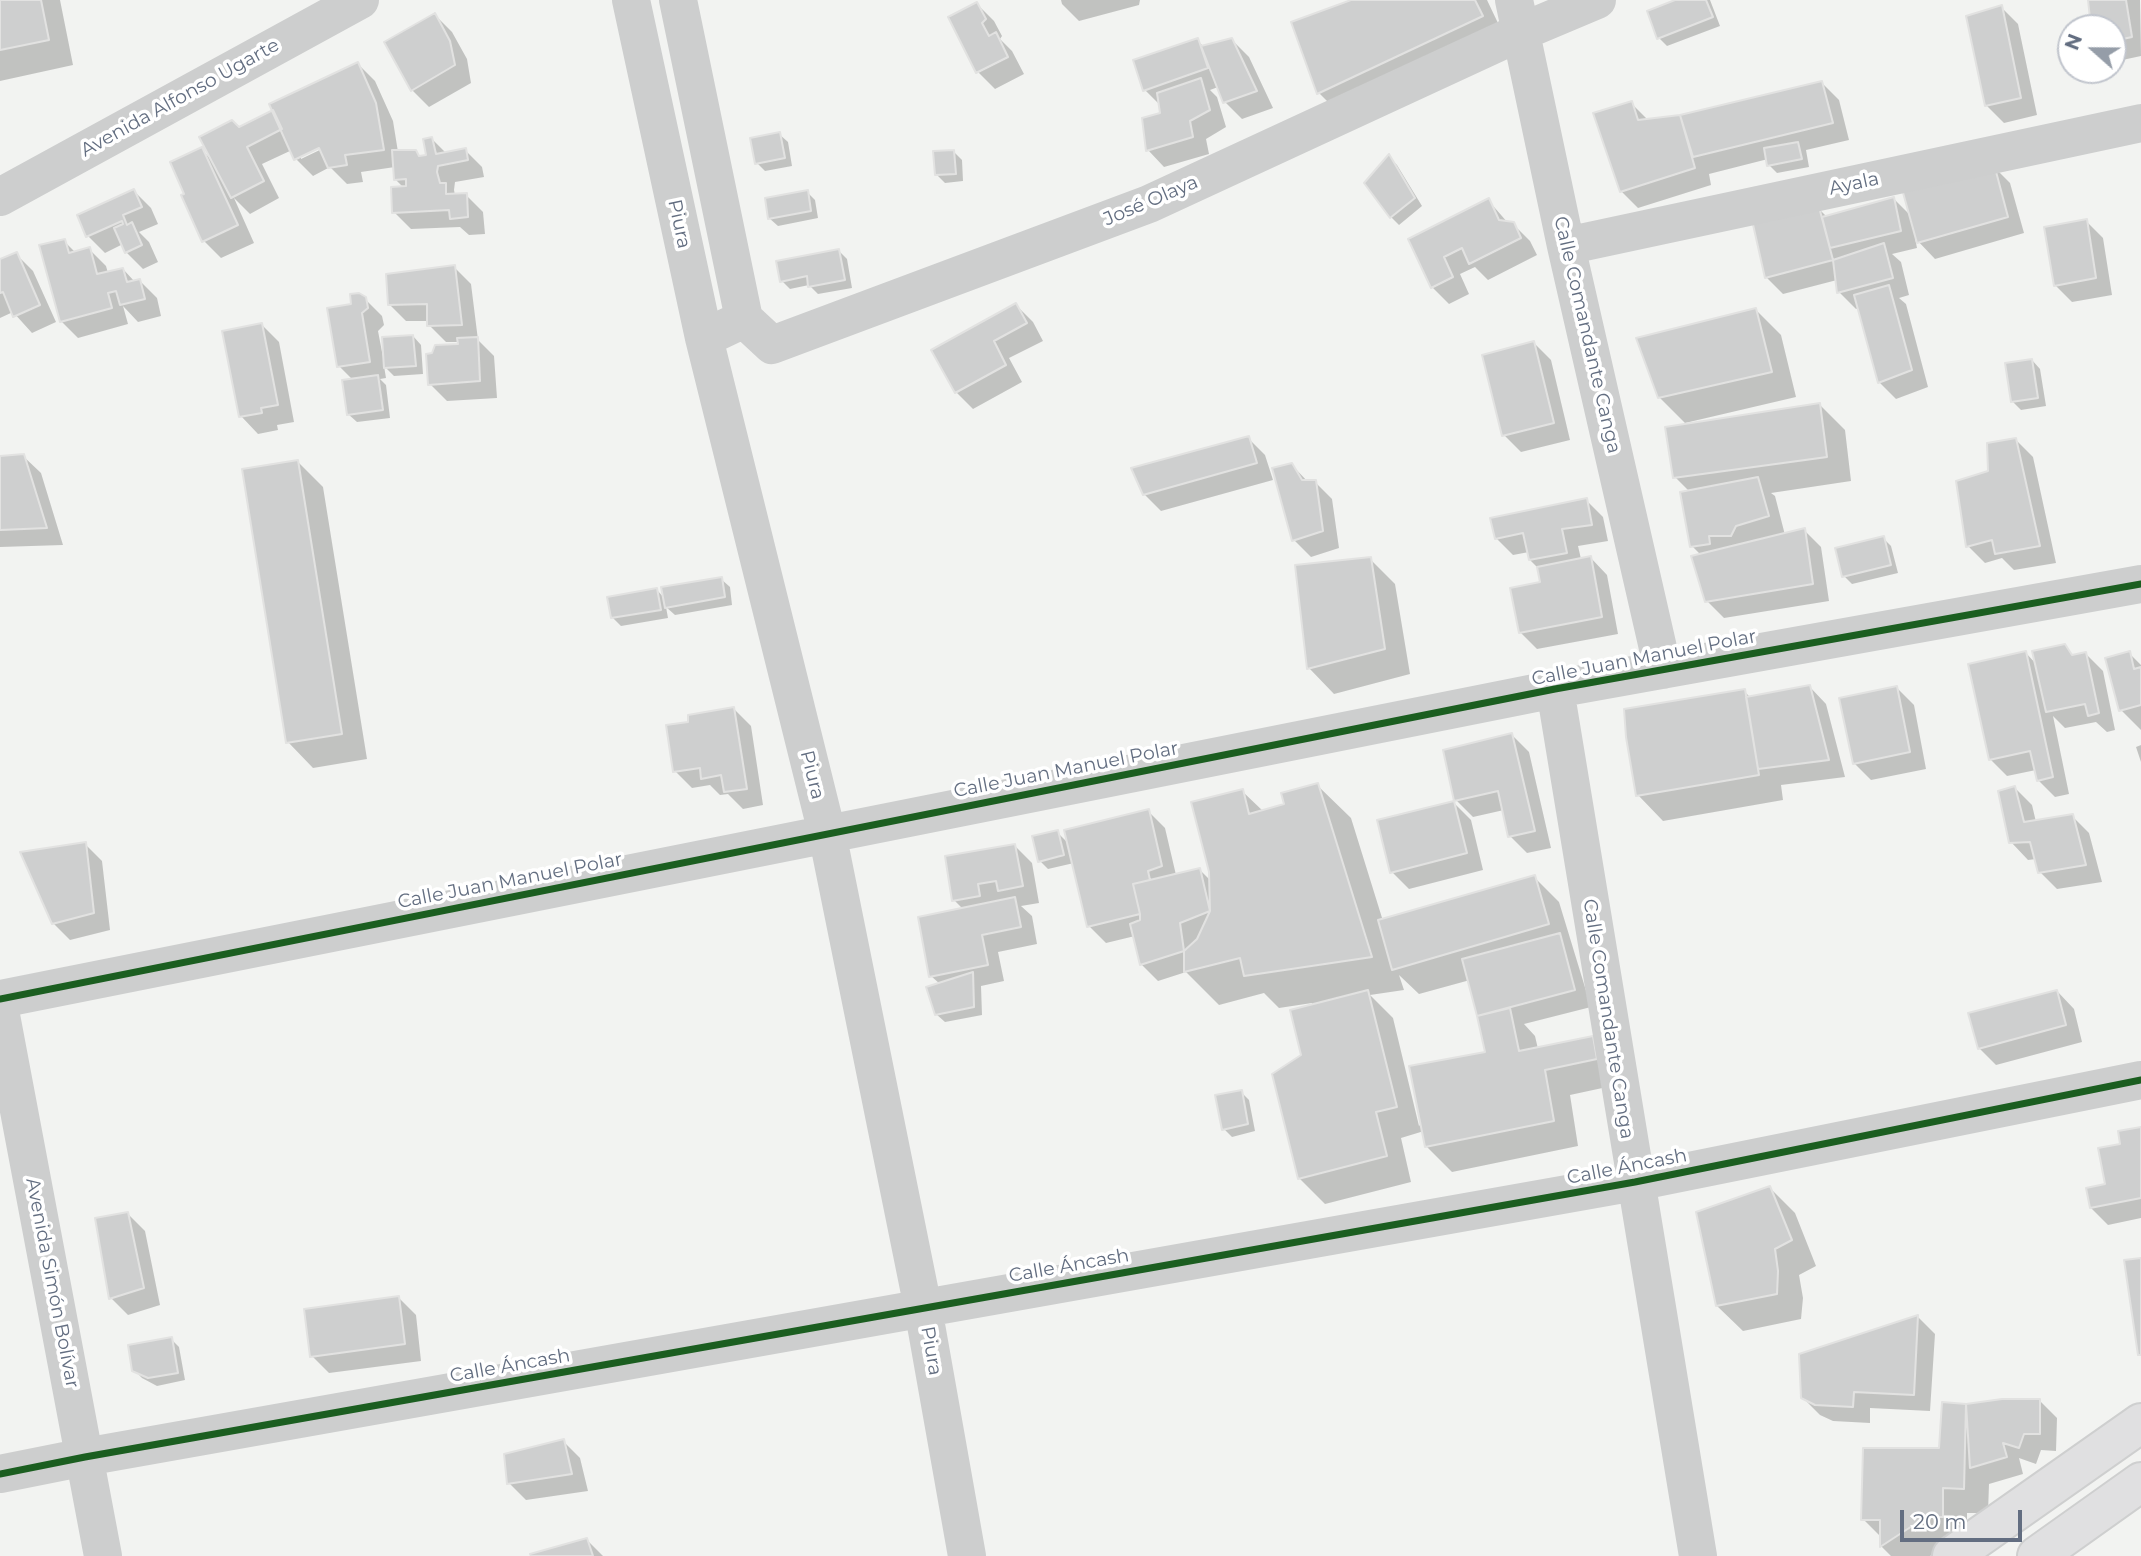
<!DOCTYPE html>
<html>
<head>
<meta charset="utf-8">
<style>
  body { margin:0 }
  #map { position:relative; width:2141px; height:1556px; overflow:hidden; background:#f2f3f1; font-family:Montserrat,sans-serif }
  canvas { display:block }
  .north { position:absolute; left:2057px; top:14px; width:70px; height:70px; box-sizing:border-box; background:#fff; border:2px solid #c1c5cd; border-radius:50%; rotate:291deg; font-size:19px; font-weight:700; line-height:28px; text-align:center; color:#636e81 }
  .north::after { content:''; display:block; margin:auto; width:24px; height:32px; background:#959da8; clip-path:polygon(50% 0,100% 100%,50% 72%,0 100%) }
  .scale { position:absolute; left:1900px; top:1510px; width:122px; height:32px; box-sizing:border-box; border:4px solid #636e81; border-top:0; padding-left:9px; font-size:21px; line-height:24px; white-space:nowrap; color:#636e81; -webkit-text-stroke:5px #fff; paint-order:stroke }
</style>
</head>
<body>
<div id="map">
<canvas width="2141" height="1556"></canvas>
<div class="north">N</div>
<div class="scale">20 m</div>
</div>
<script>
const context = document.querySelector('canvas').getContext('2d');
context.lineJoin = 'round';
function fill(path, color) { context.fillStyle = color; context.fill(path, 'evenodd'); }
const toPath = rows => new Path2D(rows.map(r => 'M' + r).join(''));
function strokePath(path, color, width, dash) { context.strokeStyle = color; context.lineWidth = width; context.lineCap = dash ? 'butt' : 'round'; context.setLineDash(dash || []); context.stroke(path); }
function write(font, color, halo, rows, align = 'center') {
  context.font = font + ' Montserrat,sans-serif'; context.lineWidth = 7; context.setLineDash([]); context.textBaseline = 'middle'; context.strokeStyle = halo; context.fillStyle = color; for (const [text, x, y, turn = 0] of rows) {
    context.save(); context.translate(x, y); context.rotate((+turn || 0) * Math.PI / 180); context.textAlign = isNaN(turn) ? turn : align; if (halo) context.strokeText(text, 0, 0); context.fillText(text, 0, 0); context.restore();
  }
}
fill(toPath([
  [0,0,60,0,73,65,0,81],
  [1061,0,1140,0,1139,5,1079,21,1062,4],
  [1356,0,1487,0,1507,42,1344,118,1319,93],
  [1680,0,1710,0,1720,26,1667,46,1659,38],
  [2090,0,2140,0,2141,56,2113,62,2113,28,2093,28],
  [977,4,994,21,1002,36,1000,39,1012,51,1024,74,995,89,978,72,950,18],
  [2001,7,2018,24,2037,115,2004,123,1987,106],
  [435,15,452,32,467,59,471,83,429,107,412,90],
  [1197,40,1204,47,1232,40,1249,57,1273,108,1242,119,1225,102,1218,87,1210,90,1217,97,1226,127,1206,139,1209,154,1164,167,1148,150,1161,115,1160,105,1145,90],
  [358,64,375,81,393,121,398,152,415,151,421,157,428,156,432,139,447,154,465,150,482,167,484,177,455,182,454,190,455,195,466,195,483,212,485,234,469,235,460,227,411,229,394,212,404,188,395,179,395,167,361,172,363,182,347,184,330,167,313,176,296,159,292,150,262,164,279,198,250,214,234,198,254,243,221,258,204,241,183,196,201,149,212,160,239,129],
  [326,143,328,146,301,159,301,155],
  [1822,83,1839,100,1849,140,1806,150,1809,167,1777,173,1769,165,1768,159,1709,174,1711,185,1638,208,1621,191,1631,103,1649,121,1681,117],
  [779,134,788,142,792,166,765,171,757,163],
  [954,152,962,160,963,181,945,183,937,175],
  [1389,157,1397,165,1422,206,1399,225,1391,217],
  [1993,166,2010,183,2024,233,1935,259,1915,238,1917,248,1892,254,1901,262,1909,295,1899,298,1906,304,1928,387,1896,399,1879,382,1859,308,1856,309,1839,292,1837,280,1783,294,1766,277,1819,209,1827,217,1894,199,1912,217],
  [134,191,151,208,158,224,139,232,149,242,158,262,143,269,126,252,123,244,105,253,88,236],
  [807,192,815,200,818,218,778,226,769,218],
  [1488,200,1508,223,1513,224,1530,241,1537,255,1488,280,1475,267,1460,274,1469,294,1449,304,1432,287,1410,240],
  [2086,221,2103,238,2112,295,2072,302,2055,285],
  [64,241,76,253,89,249,106,266,108,273,123,269,135,282,140,281,157,298,161,316,138,322,123,306,128,324,78,338,61,321],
  [839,251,847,259,852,288,818,294,809,285,790,289,782,281],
  [16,254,33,271,56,322,32,333,13,312,0,318,0,261],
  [454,267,471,284,478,340,494,356,497,398,447,401,430,384,460,346,459,342,446,342,429,325,429,321,406,321,389,304],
  [365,299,382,316,384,325,378,331,383,357,413,336,421,345,423,374,394,376,384,366,386,378,380,379,386,385,390,418,357,422,348,414,353,380,339,366,353,305],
  [1016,305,1033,322,1043,341,1009,358,1022,382,973,409,956,392],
  [1756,310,1781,335,1796,397,1685,423,1659,397],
  [262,325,279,342,294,422,277,425,278,430,258,434,241,416],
  [1534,343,1551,360,1570,440,1521,452,1504,435],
  [2032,360,2040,369,2046,406,2021,410,2013,402],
  [1820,405,1845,430,1851,481,1771,493,1775,496,1785,535,1804,530,1821,547,1829,601,1724,618,1707,601,1701,555,1692,546,1690,492,1675,477],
  [1248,438,1265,455,1273,480,1161,511,1144,494],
  [2016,440,2033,457,2056,563,2014,570,2002,558,1985,563,1968,546,1990,473],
  [23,456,41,473,63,545,0,547,0,457],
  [298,462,323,487,367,759,313,768,288,742],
  [1292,465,1308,482,1315,482,1332,499,1339,548,1311,557,1294,540],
  [1586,500,1603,517,1608,541,1578,546,1581,559,1590,557,1607,575,1618,634,1537,649,1520,632,1542,584,1539,569,1530,560,1529,552,1513,555,1496,538],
  [1883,538,1891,546,1898,573,1852,584,1844,576],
  [1370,559,1395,584,1410,674,1334,694,1309,668],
  [721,579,730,587,732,605,675,615,666,607,668,618,621,626,612,617,657,590,665,599],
  [2064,646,2075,657,2086,654,2103,671,2115,730,2107,732,2096,722,2065,728,2053,716,2069,794,2055,797,2038,780,2036,770,2007,776,1990,759,2026,653,2037,665],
  [2129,653,2141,665,2141,730,2121,710],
  [1809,686,1826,704,1845,777,1781,785,1783,800,1663,821,1638,795,1744,691,1751,698],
  [1897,688,1914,705,1926,769,1871,780,1854,763],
  [734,709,751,726,763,805,743,809,728,794,720,795,710,785,692,788,675,771,690,723],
  [1512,735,1529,752,1551,848,1527,853,1510,836,1504,810,1473,817,1456,800],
  [2141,745,2141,762,2136,747],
  [1317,785,1351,818,1383,921,1534,877,1559,902,1591,1007,1524,1024,1535,1036,1538,1049,1592,1038,1621,1084,1570,1095,1578,1146,1452,1172,1426,1146,1424,1131,1401,1138,1411,1182,1325,1204,1299,1178,1303,1055,1312,1003,1279,1008,1264,993,1219,1005,1186,972,1158,981,1141,964,1135,936,1106,943,1089,926,1074,863,1048,869,1040,861,1057,832,1069,844,1148,811,1165,828,1176,875,1199,869,1211,881,1242,791,1264,812,1286,806],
  [1399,975,1419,994,1470,980,1482,1017,1487,1054,1419,1126,1393,1018,1370,995,1404,990],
  [2015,788,2032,805,2036,822,2072,816,2089,833,2102,882,2057,889,2040,872,2036,859,2028,860,2011,842],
  [1454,803,1471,820,1483,870,1409,889,1392,872],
  [85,844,102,861,110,930,70,940,53,923],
  [1015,846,1032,863,1039,903,1021,906,1032,916,1037,944,998,952,1004,981,981,986,982,1015,945,1022,936,1014,940,984,931,976,963,909,954,900],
  [2057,991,2074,1009,2082,1042,1996,1065,1979,1048],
  [1241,1092,1249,1100,1255,1131,1232,1137,1224,1129],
  [2141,1129,2141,1218,2108,1225,2091,1208,2107,1186,2122,1146],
  [1770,1188,1795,1213,1816,1266,1799,1275,1803,1298,1801,1319,1743,1331,1717,1306],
  [128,1214,145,1231,160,1305,128,1315,111,1298,97,1219],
  [399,1298,416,1315,421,1361,329,1373,312,1356],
  [1918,1317,1935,1334,1930,1411,1870,1408,1870,1423,1833,1421,1820,1415,1802,1397,1801,1355],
  [171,1339,179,1347,185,1380,157,1386,142,1378,134,1370],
  [2040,1401,2057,1418,2056,1451,2041,1450,2036,1464,2019,1458,2023,1474,1989,1484,1988,1513,1967,1513,1967,1542,1952,1542,1930,1556,1891,1556,1881,1546,1882,1538,1863,1519,1941,1450,1944,1404,1966,1406],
  [563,1441,580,1458,588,1491,526,1500,509,1483],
  [587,1540,603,1556,533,1556]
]), '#0003');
const building = toPath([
  [0,0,41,0,49,40,0,50,0,0],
  [1351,0,1475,0,1483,16,1317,94,1291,22,1351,0],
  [1675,0,1706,0,1713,17,1657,39,1647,11,1675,0],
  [2088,0,2126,0,2132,37,2113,41,2113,28,2091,28,2088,0],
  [977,2,986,19,982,23,989,36,996,32,1008,57,976,73,948,17,977,2],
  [2002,5,2021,98,1985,106,1966,16,2002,5],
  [435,13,450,41,455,65,411,91,384,42,435,13],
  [1198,38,1208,68,1143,91,1133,60,1198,38],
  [1232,38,1257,91,1223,103,1201,46,1232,38],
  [358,62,376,103,384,150,345,155,347,165,328,168,319,148,294,160,269,104,358,62],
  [1201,78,1210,110,1190,121,1193,137,1146,151,1142,118,1160,113,1157,93,1201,78],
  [1822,81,1833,123,1693,157,1680,115,1822,81],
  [1632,101,1638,120,1680,115,1695,168,1620,192,1593,113,1632,101],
  [273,110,282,129,247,147,264,181,231,198,199,137,232,120,239,127,273,110],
  [780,132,785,158,755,164,750,138,780,132],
  [432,137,436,154,466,148,468,160,438,166,437,172,440,183,446,183,446,194,467,193,468,217,450,219,449,210,392,213,391,187,406,186,406,179,394,180,392,150,416,150,419,156,426,155,423,139,432,137],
  [1798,142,1802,159,1767,166,1764,148,1798,142],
  [202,147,238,225,202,242,181,195,184,194,170,162,202,147],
  [954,150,956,174,935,175,933,151,954,150],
  [1389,154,1415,198,1390,218,1364,183,1389,154],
  [1994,164,2008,217,1917,243,1902,189,1994,164],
  [134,189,142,207,123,215,127,225,132,222,142,245,125,253,114,228,123,224,122,221,86,237,77,215,134,189],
  [808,190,811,211,768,219,765,198,808,190],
  [1894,197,1901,231,1830,248,1822,217,1894,197],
  [1489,198,1499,220,1514,222,1521,238,1469,264,1462,248,1444,257,1453,277,1431,288,1408,239,1489,198],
  [1819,207,1833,260,1765,278,1752,220,1819,207],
  [2087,219,2096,278,2054,286,2044,227,2087,219],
  [65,239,69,253,90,247,97,274,123,268,127,282,140,279,145,299,120,305,116,291,108,293,112,308,60,322,39,245,65,239],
  [1884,243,1893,278,1837,293,1833,260,1884,243],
  [839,249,845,280,808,287,807,276,780,282,776,261,839,249],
  [17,252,40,305,13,317,3,292,0,293,0,259,17,252],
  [455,265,462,325,427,326,427,304,388,305,386,274,455,265],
  [1889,285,1912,370,1878,383,1854,295,1889,285],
  [359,293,366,297,368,308,362,313,370,362,337,367,327,308,351,304,350,294,359,293],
  [1016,303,1027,323,994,341,1006,365,955,393,931,350,1016,303],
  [1756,308,1772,372,1658,398,1636,338,1756,308],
  [262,323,278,405,261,408,262,413,239,417,222,331,262,323],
  [413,335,416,366,384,368,382,337,413,335],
  [478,337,480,381,428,385,426,354,432,353,435,345,458,344,457,338,478,337],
  [1534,341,1554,423,1502,436,1482,355,1534,341],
  [2032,359,2038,398,2011,402,2005,363,2032,359],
  [378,375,383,410,347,415,342,380,378,375],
  [1820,403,1827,457,1673,478,1665,427,1820,403],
  [1249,436,1257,463,1143,495,1131,468,1249,436],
  [2016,438,2040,546,1995,554,1992,540,1966,547,1956,481,1988,471,1987,443,2016,438],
  [24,454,47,528,0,530,0,456,24,454],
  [298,460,342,734,286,743,242,469,298,460],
  [1292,463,1302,480,1316,480,1323,531,1292,541,1272,468,1292,463],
  [1758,477,1769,516,1736,526,1731,536,1709,536,1710,544,1690,547,1680,492,1758,477],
  [1587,498,1592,525,1562,529,1567,553,1529,560,1523,533,1495,539,1490,518,1587,498],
  [1805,528,1813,584,1705,602,1691,556,1805,528],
  [1884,536,1891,565,1842,577,1835,548,1884,536],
  [1591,556,1602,617,1519,633,1510,588,1540,582,1537,567,1591,556],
  [1371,557,1385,649,1307,669,1295,565,1371,557],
  [722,577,725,597,665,608,661,587,722,577],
  [657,588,661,610,611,618,607,597,657,588],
  [2065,644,2072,655,2086,652,2099,713,2088,716,2085,704,2046,712,2032,651,2065,644],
  [2026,651,2053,777,2037,781,2030,751,1989,760,1968,664,2026,651],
  [2130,651,2134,669,2141,667,2141,705,2119,711,2105,658,2130,651],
  [1810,685,1829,760,1758,769,1746,697,1810,685],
  [1897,686,1910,752,1853,764,1839,698,1897,686],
  [1745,689,1759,775,1636,796,1626,737,1624,709,1745,689],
  [734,707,747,789,724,792,721,775,701,779,700,768,673,772,666,725,688,722,688,715,734,707],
  [1512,733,1535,831,1508,837,1498,791,1454,801,1443,750,1512,733],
  [1318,783,1372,957,1244,976,1240,958,1184,972,1184,951,1197,939,1210,911,1209,872,1191,802,1243,789,1249,814,1284,804,1281,793,1318,783],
  [2015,786,2024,822,2073,814,2086,865,2038,873,2030,842,2009,843,1998,791,2015,786],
  [1454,801,1467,853,1390,873,1377,820,1454,801],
  [1149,809,1162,866,1148,871,1150,880,1133,884,1140,914,1087,927,1064,830,1149,809],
  [1058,830,1064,855,1038,862,1032,836,1058,830],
  [86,842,94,913,52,924,20,852,86,842],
  [1015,844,1023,886,998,891,996,881,978,884,980,896,952,901,945,856,1015,844],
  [1200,868,1210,911,1180,923,1184,951,1140,965,1130,924,1140,920,1140,914,1133,884,1200,868],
  [1535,875,1549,924,1392,970,1378,920,1535,875],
  [1015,897,1021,927,982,935,988,965,929,977,918,917,1015,897],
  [1560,933,1575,990,1477,1016,1462,959,1560,933],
  [973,972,974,1007,935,1015,926,987,973,972],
  [1368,990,1397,1107,1376,1112,1387,1156,1298,1179,1272,1074,1301,1055,1290,1010,1368,990],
  [2057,990,2066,1025,1978,1049,1968,1013,2057,990],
  [1510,1008,1519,1051,1593,1036,1597,1059,1545,1070,1554,1121,1425,1147,1409,1066,1485,1052,1477,1016,1510,1008],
  [1242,1090,1248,1124,1222,1130,1215,1095,1242,1090],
  [2141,1127,2141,1198,2090,1208,2086,1188,2105,1184,2098,1148,2120,1144,2118,1131,2141,1127],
  [1770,1186,1792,1240,1775,1249,1778,1271,1777,1294,1716,1306,1696,1212,1770,1186],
  [128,1212,144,1288,109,1299,95,1218,128,1212],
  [2141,1258,2141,1355,2138,1355,2124,1260,2141,1258],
  [399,1296,405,1344,310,1357,304,1309,399,1296],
  [1918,1315,1914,1395,1854,1392,1853,1407,1815,1405,1801,1398,1799,1354,1918,1315],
  [172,1337,178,1373,148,1378,132,1371,128,1345,172,1337],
  [2002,1399,2040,1399,2040,1434,2024,1434,2019,1448,2003,1443,2007,1457,1970,1468,1966,1404,2002,1399],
  [1942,1402,1966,1404,1964,1489,1943,1488,1943,1517,1926,1517,1880,1547,1880,1520,1861,1520,1863,1448,1939,1448,1942,1402],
  [564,1439,572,1474,507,1484,504,1454,564,1439],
  [587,1538,593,1556,531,1556,530,1554,587,1538]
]);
fill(building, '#cecfcf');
strokePath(building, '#e2e2e1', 2);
const major = toPath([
  [1952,1556,2141,1423],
  [2037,1556,2141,1482]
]);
strokePath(major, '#cecfcf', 42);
strokePath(toPath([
  [631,0,704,338,827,833,923,1308,967,1556],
  [678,0,744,319],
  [1514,0,1566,246,1663,670],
  [0,197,360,0],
  [1566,246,2141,123],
  [704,338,744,319,772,345,1149,204,1521,32,1597,0],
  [1555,689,1698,1556],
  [0,999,1555,689,2141,584],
  [0,1010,103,1556],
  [0,1474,85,1457,1635,1182,2141,1080]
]), '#cdcece', 38);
strokePath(major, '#e0e0e1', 38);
strokePath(toPath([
  [0,999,1555,689,2141,584],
  [0,1474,85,1457,1635,1182,2141,1080]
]), '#1b5e20', 7);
write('19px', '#636e81', '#fff', [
  ["Avenida Alfonso Ugarte",180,98,-29],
  ["Ayala",1854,184,-12],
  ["José Olaya",1151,201,-23],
  ["Piura",679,224,78],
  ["Calle Comandante Canga",1587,335,77],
  ["Calle Juan Manuel Polar",1644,658,-11],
  ["Calle Juan Manuel Polar",1066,770,-11],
  ["Piura",812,775,76],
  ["Calle Juan Manuel Polar",510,881,-11],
  ["Calle Comandante Canga",1608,1019,81],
  ["Calle Áncash",1627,1167,-11],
  ["Calle Áncash",1069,1266,-10],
  ["Avenida Simón Bolívar",52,1283,79],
  ["Piura",931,1351,80],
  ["Calle Áncash",510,1366,-10]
]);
</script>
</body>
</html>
